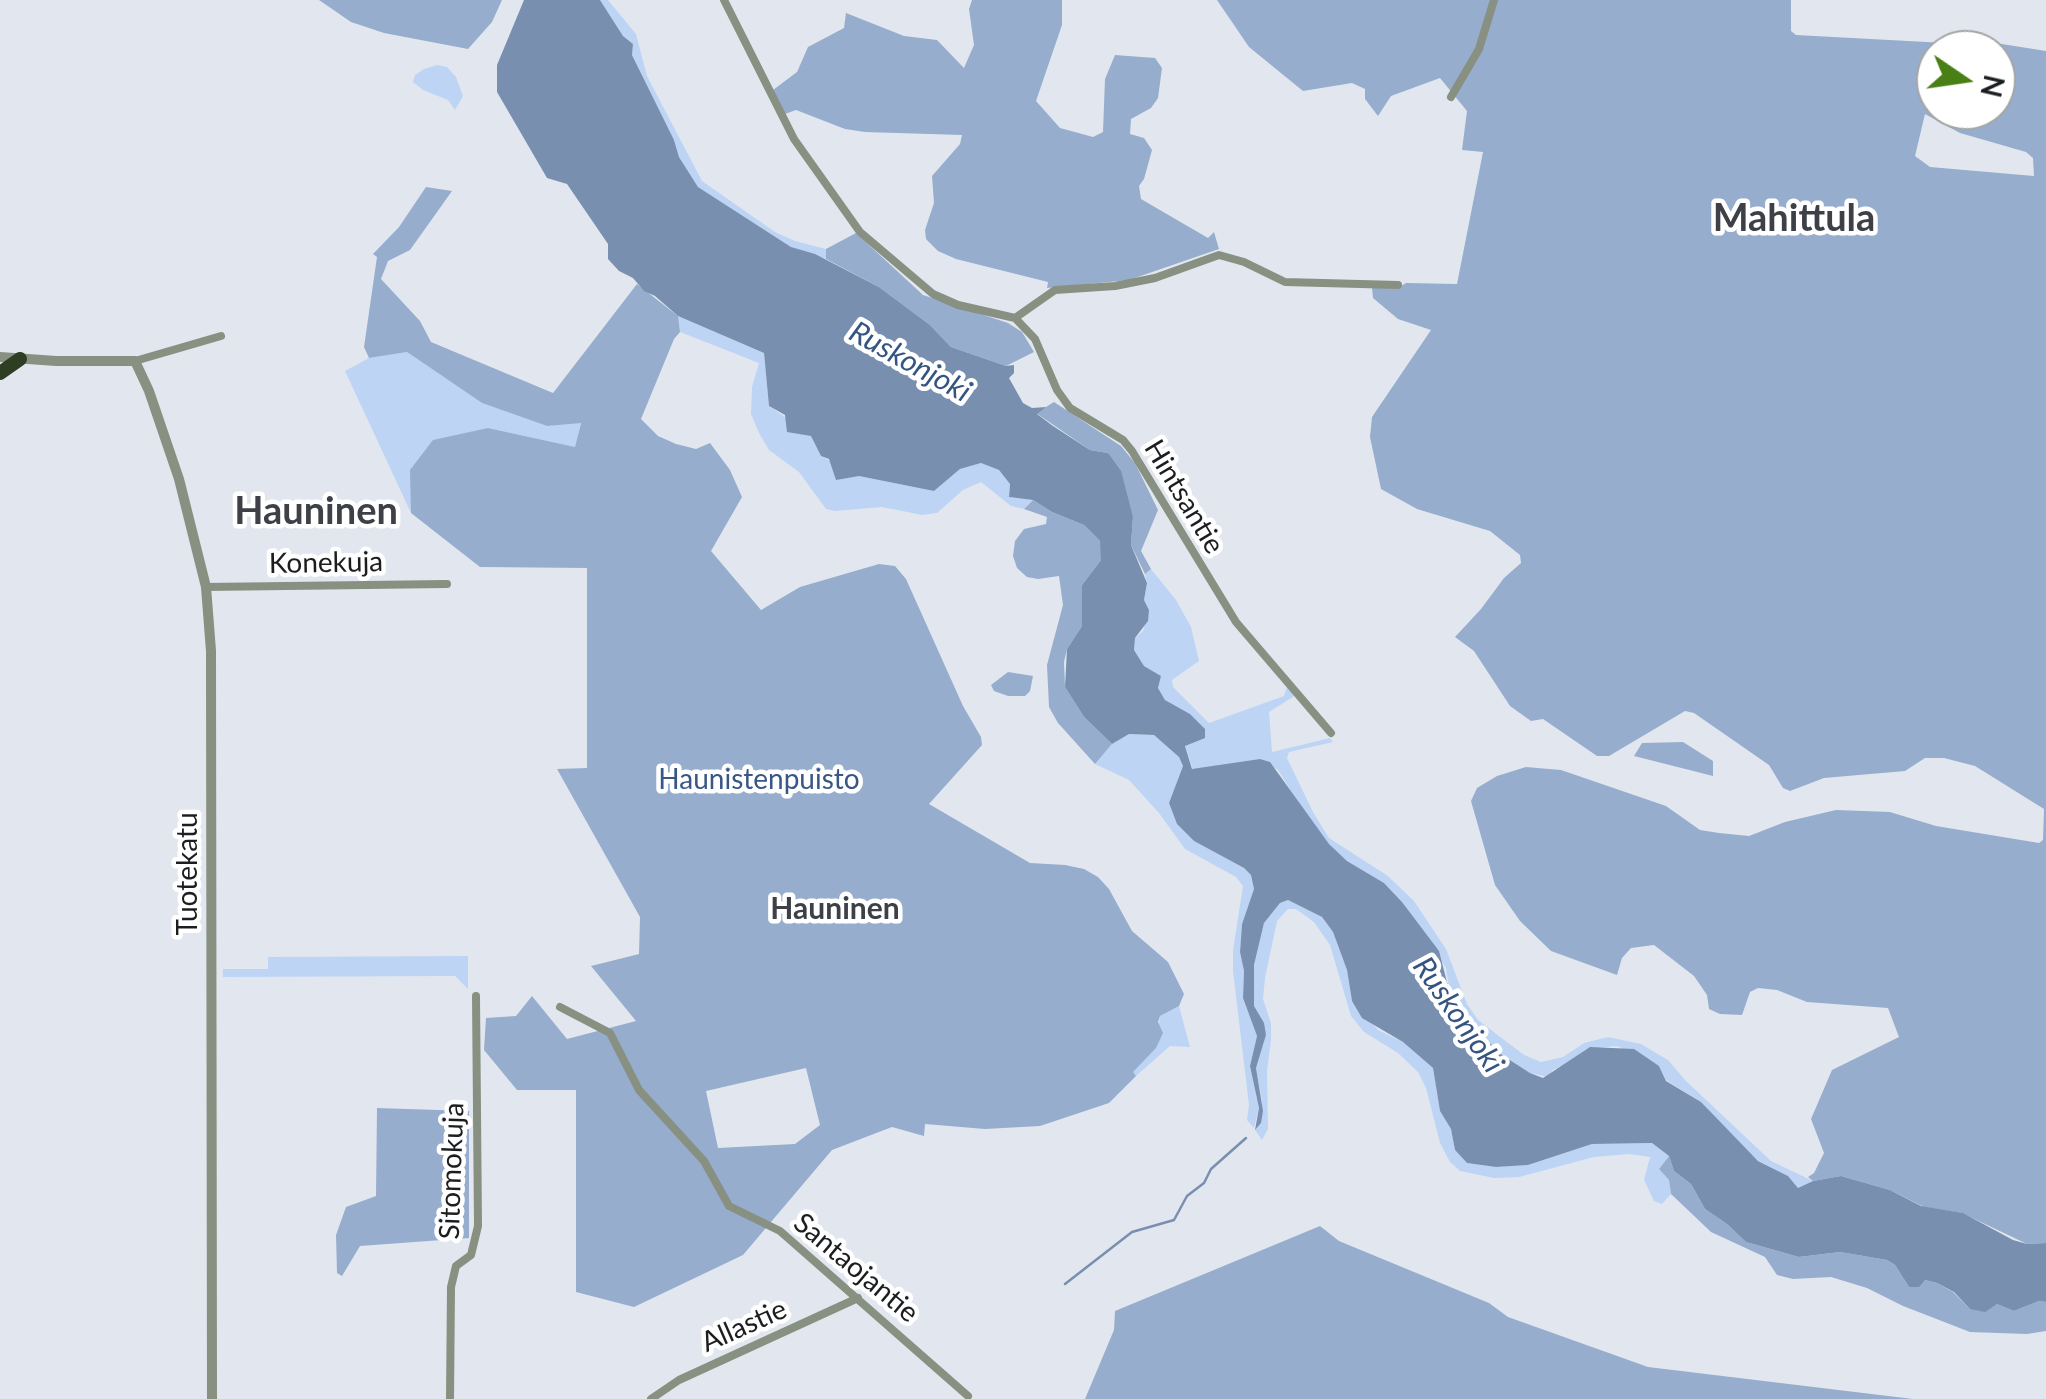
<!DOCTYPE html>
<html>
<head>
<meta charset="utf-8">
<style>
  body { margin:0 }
  #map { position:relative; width:2046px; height:1399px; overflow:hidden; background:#e2e7ef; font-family:Lato,sans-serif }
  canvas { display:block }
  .north { position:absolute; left:1916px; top:30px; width:100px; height:100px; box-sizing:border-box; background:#fff; border:2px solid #a4a5a5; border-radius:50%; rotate:103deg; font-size:28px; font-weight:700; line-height:40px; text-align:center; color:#1b1d1f }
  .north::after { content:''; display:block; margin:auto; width:35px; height:45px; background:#497f14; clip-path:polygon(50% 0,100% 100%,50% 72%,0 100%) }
</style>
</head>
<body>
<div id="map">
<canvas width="2046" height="1399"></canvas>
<div class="north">N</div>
</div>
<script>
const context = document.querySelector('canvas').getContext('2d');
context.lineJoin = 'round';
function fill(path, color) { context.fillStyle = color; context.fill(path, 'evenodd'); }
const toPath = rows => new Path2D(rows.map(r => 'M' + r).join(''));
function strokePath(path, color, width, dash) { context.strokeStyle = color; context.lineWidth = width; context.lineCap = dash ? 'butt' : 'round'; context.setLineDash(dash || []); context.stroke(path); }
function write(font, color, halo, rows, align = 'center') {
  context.font = font + ' Lato,sans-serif'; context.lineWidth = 9; context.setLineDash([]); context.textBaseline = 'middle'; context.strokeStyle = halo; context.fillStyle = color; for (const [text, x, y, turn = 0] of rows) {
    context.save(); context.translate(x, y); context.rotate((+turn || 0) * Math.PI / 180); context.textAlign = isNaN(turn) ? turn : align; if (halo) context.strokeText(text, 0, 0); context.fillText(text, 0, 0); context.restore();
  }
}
fill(toPath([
  [600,0,608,0,636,34,647,76,702,181,775,232,795,241,826,249,826,259,791,247,698,187,679,157,674,140,632,55,633,44,623,36],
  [437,65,447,67,456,77,463,96,455,110,448,100,423,90,413,82,415,75,424,69],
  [678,316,764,353,769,406,811,435,821,456,859,476,934,491,960,469,981,463,999,470,1010,484,1009,497,1033,500,1024,509,1011,506,981,482,963,490,937,513,922,515,882,507,835,511,826,509,799,472,769,450,759,433,751,414,752,387,759,363,680,332],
  [407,352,482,403,547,426,581,422,575,447,488,428,411,470,411,513,345,371,369,358],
  [1151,569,1176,600,1191,627,1199,661,1172,680,1173,687,1209,723,1284,696,1287,687,1296,695,1269,712,1272,752,1330,738,1333,742,1289,752,1287,758,1313,812,1329,838,1388,876,1414,901,1446,949,1467,1004,1478,1020,1524,1055,1541,1062,1563,1057,1584,1043,1608,1037,1641,1044,1668,1060,1686,1081,1771,1161,1813,1181,1798,1188,1788,1176,1759,1161,1743,1147,1701,1102,1666,1080,1659,1066,1617,1046,1586,1049,1573,1061,1553,1070,1548,1077,1530,1073,1502,1055,1459,1013,1450,994,1446,968,1402,902,1384,883,1347,861,1329,844,1312,825,1278,770,1260,759,1193,770,1185,745,1190,714,1165,700,1158,688,1161,676,1144,666,1134,650,1135,638,1143,631,1149,610,1144,600,1147,583,1145,574],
  [1129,734,1154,735,1179,757,1183,766,1169,803,1177,824,1194,841,1244,868,1251,875,1254,889,1242,924,1240,952,1244,971,1243,998,1257,1036,1250,1066,1259,1108,1254,1128,1247,1120,1249,1105,1233,971,1233,950,1243,886,1236,877,1185,849,1159,813,1129,780,1095,764,1112,744],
  [1288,900,1322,917,1333,932,1347,970,1352,1001,1378,1030,1403,1042,1433,1068,1440,1111,1451,1129,1455,1150,1467,1163,1496,1167,1528,1165,1592,1144,1652,1143,1669,1156,1659,1169,1669,1180,1671,1194,1662,1204,1654,1201,1644,1180,1650,1157,1629,1154,1594,1157,1519,1177,1494,1178,1460,1171,1450,1162,1440,1143,1426,1088,1418,1072,1398,1053,1364,1032,1351,1016,1330,945,1314,922,1296,909,1288,909,1277,921,1265,978,1263,999,1271,1023,1271,1040,1267,1071,1268,1129,1262,1140,1255,1130,1261,1123,1262,1101,1256,1068,1266,1035,1254,1006,1254,965,1264,923,1280,903],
  [468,956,468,989,455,976,223,977,223,969,268,969,268,957],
  [1179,1006,1190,1047,1170,1046,1136,1076,1132,1072,1156,1048,1160,1016]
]), '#bdd4f5');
fill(toPath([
  [319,0,502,0,492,22,468,49,384,33,351,22],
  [972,0,1062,0,1062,25,1036,101,1060,128,1093,137,1103,132,1105,79,1115,55,1155,58,1162,68,1158,98,1151,108,1131,119,1130,134,1144,138,1152,150,1144,179,1139,186,1141,199,1208,238,1214,232,1219,249,1129,280,1047,288,1048,282,956,259,938,251,926,239,925,230,934,203,932,176,960,144,962,135,865,132,845,129,796,110,785,114,773,90,797,72,808,47,844,28,846,13,904,36,937,40,964,68,974,45,969,9],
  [1217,0,1791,0,1791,31,1796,35,1964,44,1983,41,2046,51,2046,1243,2027,1244,1962,1213,1924,1207,1890,1190,1841,1176,1813,1181,1808,1177,1814,1173,1824,1153,1811,1119,1832,1070,1899,1037,1888,1008,1807,1002,1777,990,1758,988,1750,992,1742,1015,1720,1014,1709,1009,1707,995,1694,976,1654,945,1631,948,1622,958,1617,975,1551,951,1520,921,1495,885,1471,801,1477,788,1497,776,1526,767,1561,770,1666,806,1700,830,1719,833,1749,836,1785,822,1836,810,1890,812,1936,826,2039,843,2043,840,2044,809,1975,766,1944,758,1925,758,1905,771,1824,778,1790,791,1783,788,1769,765,1694,713,1685,711,1609,756,1597,756,1543,719,1531,721,1510,706,1474,651,1455,637,1481,609,1504,578,1521,563,1520,555,1490,531,1417,509,1381,489,1370,437,1372,417,1431,330,1398,319,1373,298,1372,288,1398,288,1406,283,1457,284,1483,152,1462,150,1467,111,1440,78,1391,96,1378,116,1365,99,1365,89,1352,83,1303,91,1249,47],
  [1936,50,1996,50,1996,110,1936,110],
  [1925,114,1960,133,2026,152,2033,158,2034,176,1930,167,1915,156],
  [426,187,452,191,410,250,388,261,381,279,420,321,431,342,553,393,637,284,678,316,680,332,674,339,641,419,658,436,676,444,696,449,710,443,730,470,742,497,711,551,761,610,800,587,879,564,895,566,906,579,963,706,981,737,982,745,929,804,1030,863,1065,865,1084,869,1098,877,1109,889,1132,931,1168,962,1184,994,1179,1006,1160,1016,1158,1022,1163,1033,1156,1048,1133,1072,1136,1076,1109,1103,1040,1126,985,1129,925,1124,924,1136,892,1127,832,1150,743,1255,634,1307,576,1292,576,1090,517,1090,484,1050,486,1018,516,1016,532,996,567,1039,636,1021,591,966,639,954,640,917,557,769,587,768,587,568,480,567,411,513,410,470,433,440,488,428,575,447,581,423,547,426,482,403,407,352,369,358,364,347,377,257,373,254,399,227],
  [806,1068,820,1125,795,1144,718,1148,706,1091],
  [856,233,923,295,1008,323,1022,332,1034,352,1006,366,951,347,930,325,879,287,826,259,826,249],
  [1054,402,1121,446,1135,463,1158,510,1141,551,1151,569,1145,574,1131,545,1133,517,1108,453,1090,450,1036,413],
  [1033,500,1052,512,1084,525,1100,541,1102,550,1101,560,1082,585,1082,626,1067,649,1064,662,1065,687,1084,717,1112,744,1095,764,1058,723,1049,707,1047,665,1063,605,1059,576,1038,579,1027,577,1017,568,1013,556,1015,541,1024,529,1046,524,1047,517,1024,509],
  [1008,672,1033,676,1030,691,1025,696,1008,696,994,691,991,685],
  [1683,742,1713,761,1713,776,1634,756,1642,743],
  [377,1108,469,1111,469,1238,360,1246,342,1276,337,1273,336,1235,346,1207,376,1196],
  [1669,1156,1674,1171,1691,1184,1705,1209,1727,1224,1746,1242,1799,1257,1840,1252,1887,1260,1895,1265,1909,1287,1925,1280,1937,1283,1953,1292,1970,1309,1997,1304,2014,1311,2039,1301,2046,1302,2046,1331,2027,1334,1970,1332,1903,1306,1867,1288,1831,1277,1793,1279,1777,1275,1765,1257,1711,1232,1671,1194,1669,1180,1659,1169],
  [1320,1226,1339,1241,1489,1303,1508,1317,1648,1367,1913,1399,1085,1399,1114,1330,1115,1311]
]), '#96adce');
fill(toPath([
  [524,0,600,0,623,36,633,44,632,55,674,140,679,157,698,187,791,247,815,254,879,287,930,325,951,347,1006,366,1014,365,1014,373,1009,378,1023,403,1032,408,1046,407,1037,414,1053,426,1090,450,1108,453,1121,471,1133,517,1131,545,1147,583,1144,600,1149,610,1148,621,1135,638,1134,650,1144,666,1161,676,1158,688,1165,700,1190,714,1205,729,1205,738,1185,746,1192,769,1260,759,1270,762,1329,844,1347,861,1384,883,1402,902,1439,951,1450,994,1459,1013,1502,1055,1530,1073,1543,1078,1590,1047,1634,1049,1659,1066,1666,1081,1701,1102,1758,1161,1788,1176,1798,1188,1813,1181,1841,1176,1890,1190,1921,1206,1963,1213,2013,1240,2027,1244,2046,1243,2046,1302,2039,1301,2014,1311,1997,1304,1985,1312,1970,1309,1954,1292,1937,1283,1925,1280,1919,1287,1909,1287,1895,1265,1887,1260,1840,1252,1799,1257,1746,1242,1727,1224,1705,1209,1691,1184,1674,1171,1669,1156,1652,1143,1592,1144,1528,1165,1496,1167,1467,1163,1455,1150,1451,1129,1440,1111,1433,1068,1403,1042,1362,1018,1352,1001,1347,970,1333,932,1322,917,1288,900,1280,903,1264,923,1254,965,1254,1006,1264,1023,1266,1035,1256,1068,1263,1111,1261,1123,1255,1130,1259,1108,1250,1066,1257,1036,1243,998,1244,971,1240,952,1242,924,1254,889,1251,875,1244,868,1194,841,1177,824,1169,803,1183,766,1179,757,1154,735,1129,734,1112,744,1084,717,1065,687,1067,649,1082,626,1082,585,1101,560,1100,541,1084,525,1052,512,1033,500,1009,497,1010,484,999,470,981,463,960,469,934,491,859,476,836,480,829,459,821,456,811,436,787,432,785,415,769,406,764,353,678,316,655,296,644,291,633,278,619,271,608,259,608,244,567,184,547,178,497,92,497,65]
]), '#798faf');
strokePath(toPath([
  [1065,1284,1132,1232,1174,1220,1187,1196,1204,1183,1211,1169,1246,1138]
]), '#798faf', 2.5);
strokePath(toPath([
  [724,0,794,139,860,232,933,294,958,305,1015,318,1035,339,1057,390,1070,408,1123,440,1132,451,1236,622,1331,733],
  [1451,97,1479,49,1494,0],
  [1015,318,1055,290,1115,286,1155,278,1219,255,1244,262,1285,282,1398,285],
  [135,361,221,336],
  [206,587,447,584],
  [560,1007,610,1033,639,1090,704,1161,729,1206,780,1231,968,1396],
  [450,1399,451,1287,456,1266,471,1255,478,1226,476,996],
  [651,1399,679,1380,858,1298]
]), '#879081', 8);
strokePath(toPath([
  [0,357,56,361,135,361,149,391,179,479,206,587,211,651,212,1399]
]), '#879081', 10);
strokePath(toPath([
  [0,373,20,359]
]), '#2e3e22', 14);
write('28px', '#1b1d1f', '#fff', [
  ["Hintsantie",1184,497,59],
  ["Konekuja",326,563,-1],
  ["Tuotekatu",188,874,-90],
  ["Sitomokuja",452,1171,-88],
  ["Santaojantie",856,1268,40],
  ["Allastie",744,1326,-24]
]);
write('28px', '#385785', '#fff', [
  ["Haunistenpuisto",759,780]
]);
write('italic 30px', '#345481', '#fff', [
  ["Ruskonjoki",910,362,29],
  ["Ruskonjoki",1458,1015,55]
]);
write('bold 30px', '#3d4147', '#fff', [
  ["Hauninen",835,909]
]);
write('bold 38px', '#3d4147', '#fff', [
  ["Mahittula",1794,219],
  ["Hauninen",316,512]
]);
</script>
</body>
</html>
